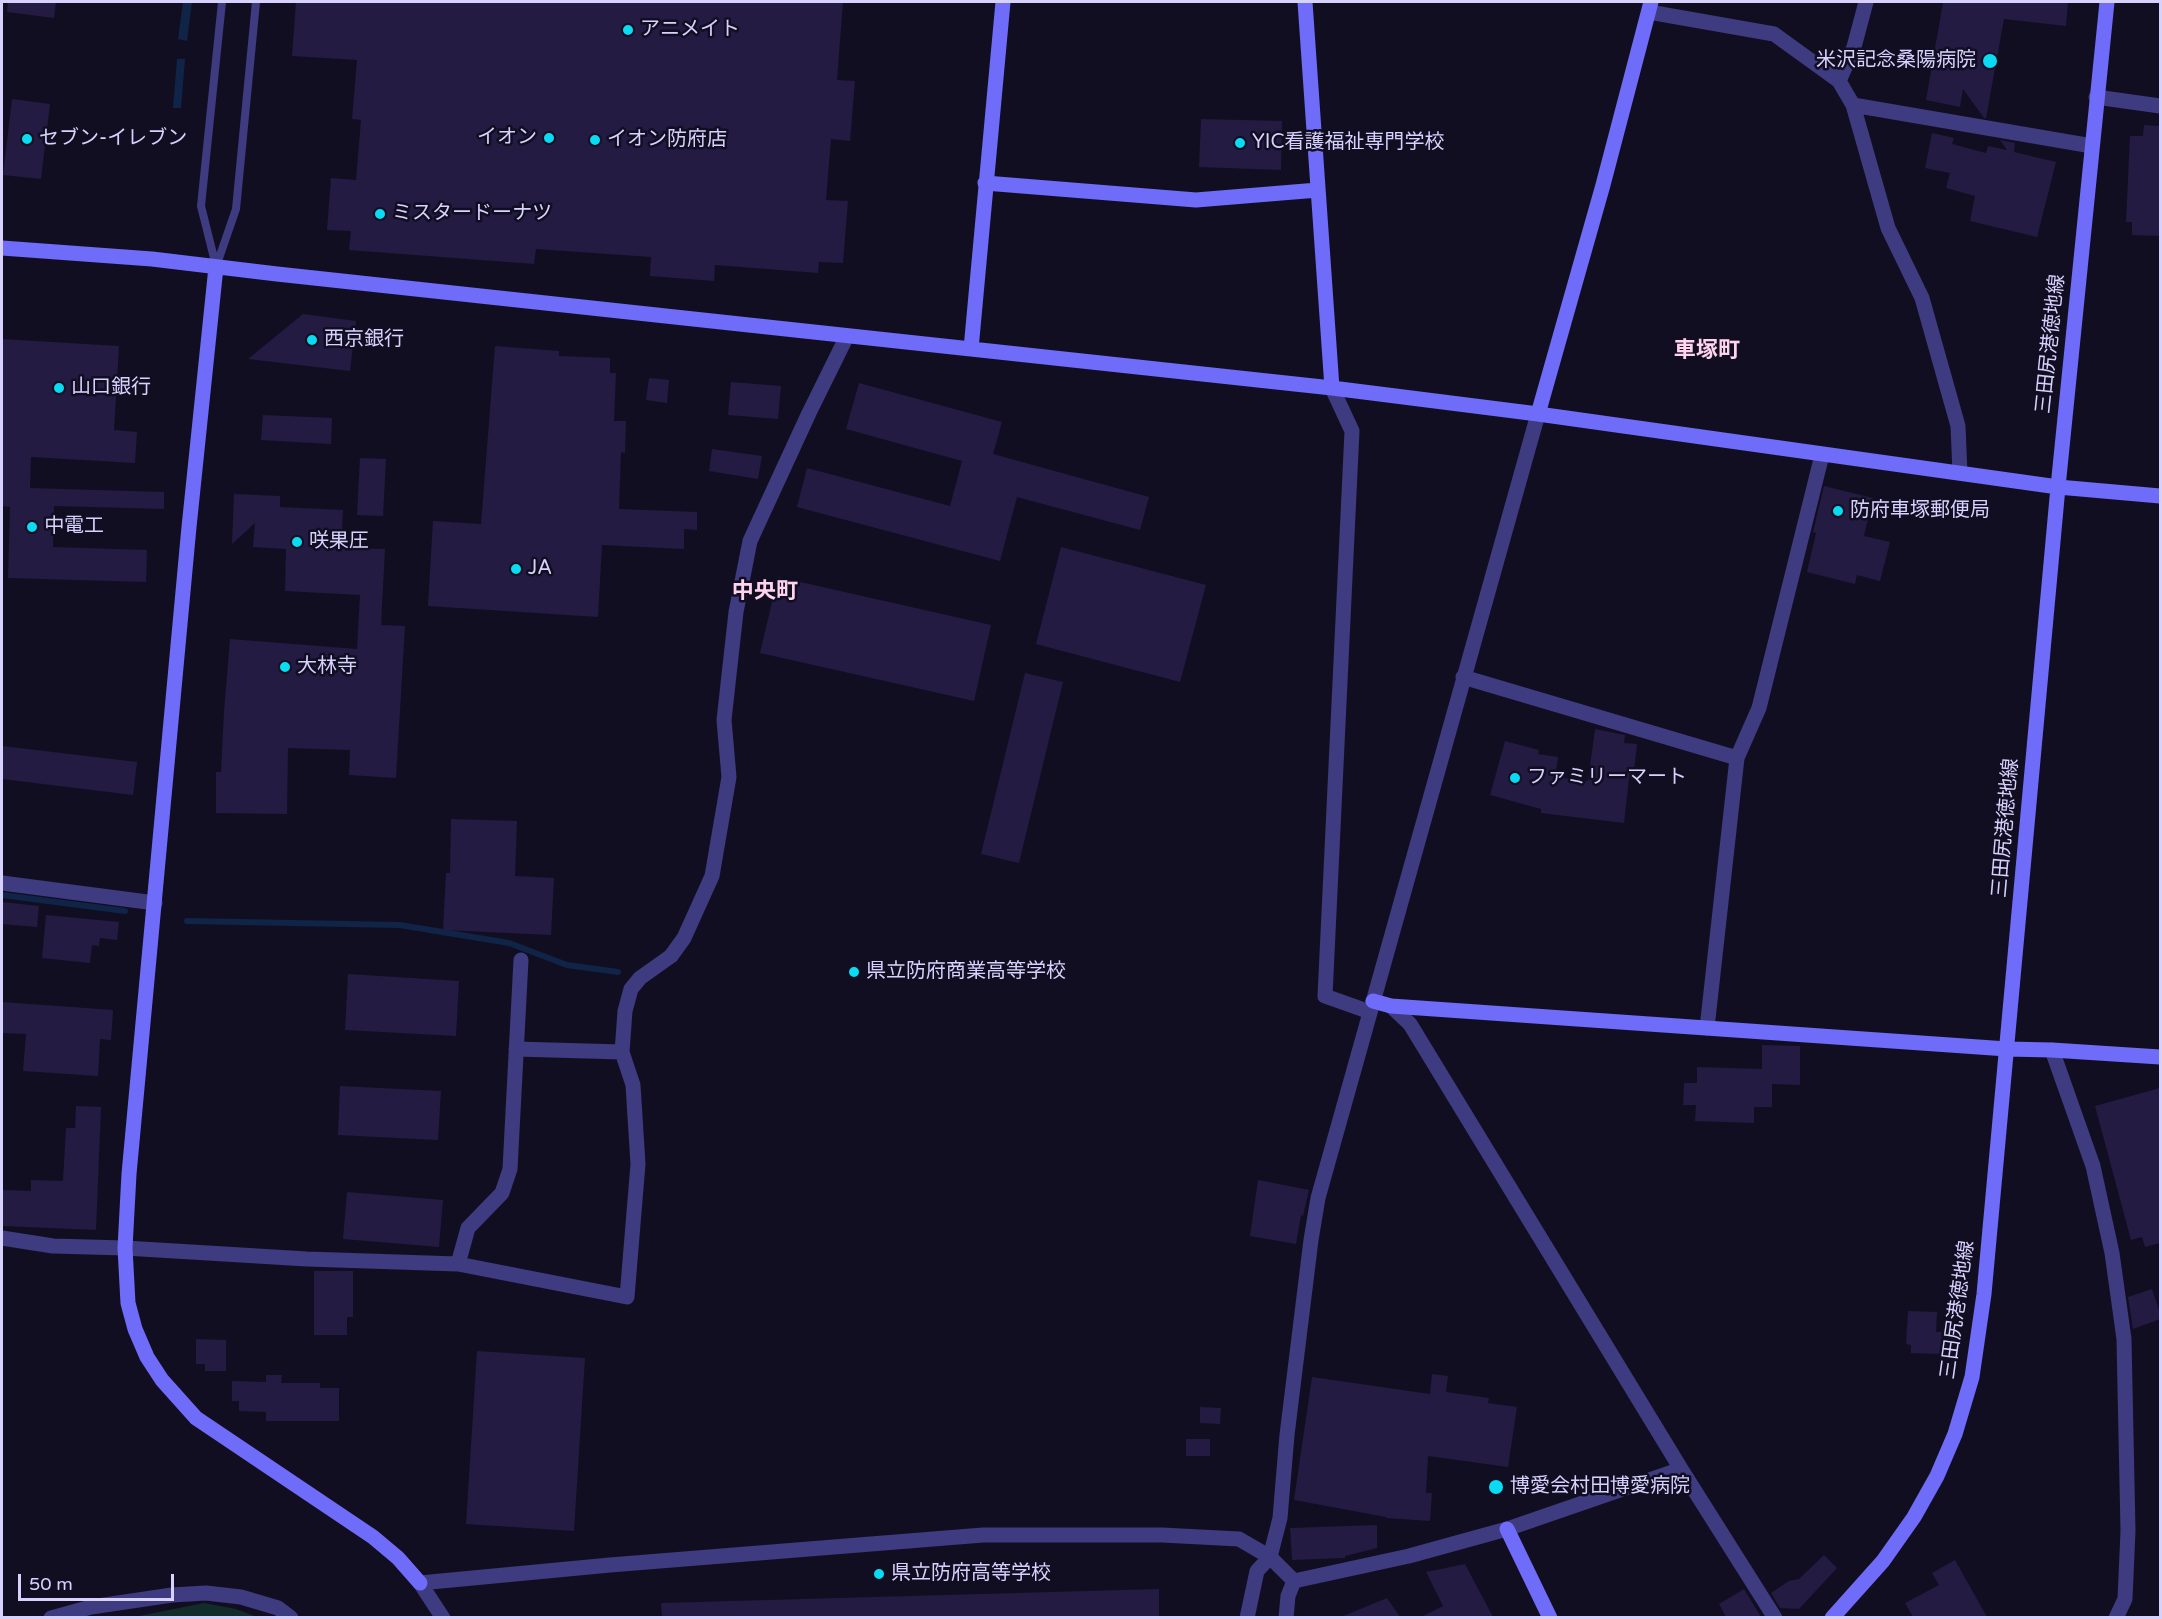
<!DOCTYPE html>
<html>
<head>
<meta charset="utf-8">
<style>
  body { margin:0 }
  #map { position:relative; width:2162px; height:1619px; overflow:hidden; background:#120e22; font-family:"Varela Round",sans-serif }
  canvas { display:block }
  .frame { position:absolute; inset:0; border:3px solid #d6d1fd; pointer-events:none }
  .scale { position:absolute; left:18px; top:1574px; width:156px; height:27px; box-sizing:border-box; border:3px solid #d6d1fd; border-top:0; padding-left:8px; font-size:18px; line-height:21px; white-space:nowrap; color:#d6d1fd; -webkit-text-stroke:4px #120e22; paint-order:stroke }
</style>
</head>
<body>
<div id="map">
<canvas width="2162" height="1619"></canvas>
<div class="frame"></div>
<div class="scale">50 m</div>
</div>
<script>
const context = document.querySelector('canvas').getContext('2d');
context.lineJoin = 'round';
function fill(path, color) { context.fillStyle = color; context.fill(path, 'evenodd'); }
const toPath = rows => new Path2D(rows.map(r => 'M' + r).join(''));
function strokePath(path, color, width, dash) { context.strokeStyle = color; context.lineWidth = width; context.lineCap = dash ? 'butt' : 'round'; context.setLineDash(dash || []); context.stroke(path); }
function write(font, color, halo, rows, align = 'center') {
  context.font = font + ' "Varela Round","Noto Sans JP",sans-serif'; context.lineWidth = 5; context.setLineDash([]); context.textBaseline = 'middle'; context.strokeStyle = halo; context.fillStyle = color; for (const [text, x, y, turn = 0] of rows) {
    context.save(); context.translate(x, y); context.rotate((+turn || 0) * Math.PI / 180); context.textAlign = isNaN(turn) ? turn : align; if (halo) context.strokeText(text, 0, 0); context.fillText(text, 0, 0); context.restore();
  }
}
fill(toPath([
  [204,1603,236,1609,257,1617,134,1617]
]), '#122c2b');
fill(toPath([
  [183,2,192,2,187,41,178,39],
  [177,59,185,59,181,108,173,108]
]), '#0f2446');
strokePath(toPath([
  [2,895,125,911],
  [187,921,400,925,509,943,567,965,618,972]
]), '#0f2446', 6);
fill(toPath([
  [8,2,56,2,54,18,7,12],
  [296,2,843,2,837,80,855,81,850,141,831,139,826,200,848,201,843,263,819,262,818,273,715,265,714,281,650,276,651,257,536,249,534,264,349,250,351,231,327,230,331,178,356,180,361,120,352,119,357,60,292,56],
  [1943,2,2068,2,2066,26,2004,19,1986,118,1984,118,1963,89,1960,107,1926,100],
  [12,99,50,104,41,179,3,175],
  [1201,119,1282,121,1281,170,1199,167],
  [2144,125,2160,126,2160,236,2132,235,2132,222,2126,222,2130,136,2143,136],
  [1932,133,1954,138,1952,144,1986,153,1988,146,2007,150,2000,140,2015,143,2014,152,2056,162,2037,237,1970,221,1975,196,1946,188,1950,173,1925,168],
  [303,314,356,321,350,371,248,359],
  [2,339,119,346,114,430,137,432,135,463,31,457,30,488,164,492,164,509,54,506,53,547,147,550,146,582,8,578,10,507,2,506],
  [495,346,559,351,559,356,610,358,610,373,616,373,614,421,626,421,625,453,621,452,619,509,697,512,697,530,684,529,684,549,602,545,598,617,428,606,433,521,481,524],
  [649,378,669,380,667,403,646,400],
  [731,382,781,386,778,419,728,415],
  [859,383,1002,422,993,454,1149,497,1140,530,1017,497,1000,561,797,507,807,468,950,506,962,461,846,429],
  [263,415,332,418,331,444,261,440],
  [712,449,762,456,758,479,709,471],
  [360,458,386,459,383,516,357,515],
  [1824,486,1873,498,1864,536,1890,542,1880,581,1857,575,1855,584,1807,572,1816,533,1813,532],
  [234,494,280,496,280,507,343,510,341,548,385,549,381,625,405,626,396,778,349,775,350,750,288,748,287,814,216,813,216,772,221,772,224,712,230,639,357,649,360,595,285,591,286,549,253,547,255,523,232,544],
  [1061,547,1206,585,1180,682,1036,644],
  [778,577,991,625,974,701,760,653],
  [1025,673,1063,682,1019,863,981,854],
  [1595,729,1625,735,1624,743,1637,744,1633,779,1629,778,1624,823,1541,813,1541,809,1490,795,1505,741,1539,750,1538,754,1558,757,1555,777,1588,781],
  [2,746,137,762,133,795,2,779],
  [451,819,517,821,515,876,554,878,551,935,443,930,446,873,450,873],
  [2,902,39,906,37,927,2,924],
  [46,915,119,922,117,940,100,938,99,946,92,945,90,963,42,958],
  [348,974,459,981,456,1036,345,1030],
  [2,1002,113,1010,111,1040,100,1039,98,1076,23,1071,26,1034,2,1033],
  [1762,1045,1800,1046,1800,1085,1772,1084,1772,1107,1754,1107,1754,1123,1695,1121,1696,1105,1683,1105,1684,1083,1697,1083,1697,1067,1762,1069],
  [340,1086,441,1091,438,1140,338,1135],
  [2160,1088,2160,1243,2145,1247,2142,1237,2131,1240,2095,1106],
  [76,1106,101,1107,96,1230,2,1226,2,1190,31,1191,31,1180,63,1181,66,1128,75,1128],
  [1258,1180,1309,1190,1303,1216,1301,1215,1296,1244,1250,1236],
  [347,1192,443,1200,439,1247,343,1239],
  [314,1271,353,1271,353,1317,347,1317,347,1335,314,1335],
  [2152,1289,2160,1313,2160,1319,2133,1329,2128,1297],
  [1908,1311,1937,1312,1936,1332,1942,1332,1941,1354,1911,1353,1911,1345,1906,1344],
  [196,1339,226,1340,226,1371,205,1371,205,1364,196,1364],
  [477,1351,585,1358,574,1531,466,1524],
  [1432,1374,1448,1376,1446,1392,1489,1398,1488,1403,1517,1407,1508,1467,1428,1456,1426,1493,1432,1493,1430,1521,1386,1518,1386,1517,1294,1500,1312,1377,1430,1394],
  [266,1375,282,1375,281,1383,320,1383,320,1388,339,1388,339,1421,266,1421,266,1412,239,1411,239,1401,232,1401,232,1381,266,1382],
  [1200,1407,1221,1408,1220,1424,1200,1423],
  [1186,1439,1210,1439,1210,1456,1186,1456],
  [1377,1525,1377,1548,1345,1556,1345,1558,1292,1560,1290,1528],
  [1824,1555,1837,1568,1799,1609,1780,1608,1771,1593,1789,1581,1799,1579],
  [1955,1560,1987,1617,1913,1617,1905,1603,1939,1585,1932,1573],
  [1465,1564,1493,1617,1421,1617,1443,1606,1426,1572],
  [1159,1589,1159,1617,662,1617,661,1603],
  [1744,1589,1761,1617,1726,1617,1719,1604],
  [1387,1598,1400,1617,1341,1617]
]), '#231b42');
strokePath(toPath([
  [216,266,201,206,222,2],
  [216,267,236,209,256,2]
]), '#3e3b80', 8);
strokePath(toPath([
  [1649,12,1774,34,1839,81,1853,105,1888,228,1922,298,1958,426,1960,473],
  [1839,81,1854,47,1866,2],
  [2096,97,2160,106],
  [1853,105,2092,146],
  [1332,388,1352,431,1325,996,1370,1012],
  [1463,677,1737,758],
  [2,883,155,903],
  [1391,1006,1410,1024,1681,1469,1775,1618],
  [1707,1028,1737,758,1759,708,1822,455],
  [516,1049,622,1052],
  [2052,1050,2093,1166,2112,1253,2124,1339,2128,1531,2125,1599,2116,1618],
  [2,1238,53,1246,125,1248,307,1259,458,1264,627,1297,638,1164,633,1085,622,1052,625,1011,631,989,640,978,671,956,684,938,712,876,729,777,724,720,736,612,750,541,809,413,847,336],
  [458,1264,468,1228,502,1193,510,1169,521,960],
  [51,1618,91,1607,172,1595,206,1593,241,1597,278,1608,291,1618],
  [443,1618,420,1583,610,1565,983,1535,1162,1535,1239,1539,1270,1557,1294,1581,1409,1556,1507,1529,1681,1469],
  [1247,1618,1257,1571,1270,1557,1280,1518,1287,1435,1311,1240,1318,1198,1538,414],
  [1286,1618,1288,1596,1294,1581]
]), '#3e3b80', 15);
strokePath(toPath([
  [1305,2,1332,388],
  [985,183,1196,200,1318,190],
  [2,248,152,259,277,274,1332,388,1538,414,2058,487,2160,496],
  [216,267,189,527,129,1174,125,1248,128,1303,135,1329,147,1357,162,1380,196,1418,373,1537,398,1558,420,1583],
  [971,349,1003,2],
  [1538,414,1603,185,1651,2],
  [1373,1001,1391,1006,2007,1049,2052,1050,2160,1057],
  [1507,1529,1550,1618],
  [1832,1618,1883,1561,1914,1517,1937,1476,1955,1434,1972,1377,1984,1294,2058,487,2107,2]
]), '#6f6cfa', 15);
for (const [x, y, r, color] of [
  [628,30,6,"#08dbf2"],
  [1990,61,8,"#08dbf2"],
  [549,138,6,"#08dbf2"],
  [27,139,6,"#08dbf2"],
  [595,140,6,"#08dbf2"],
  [1240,143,6,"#08dbf2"],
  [380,214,6,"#08dbf2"],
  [312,340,6,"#08dbf2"],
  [59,388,6,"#08dbf2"],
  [1838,511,6,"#08dbf2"],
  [32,527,6,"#08dbf2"],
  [297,542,6,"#08dbf2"],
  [516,569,6,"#08dbf2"],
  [285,667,6,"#08dbf2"],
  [1515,778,6,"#08dbf2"],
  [854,972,6,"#08dbf2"],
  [1496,1487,8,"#08dbf2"],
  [879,1574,6,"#08dbf2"]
]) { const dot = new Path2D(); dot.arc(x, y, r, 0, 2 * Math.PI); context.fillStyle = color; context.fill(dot); strokePath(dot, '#120e22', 2); }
write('20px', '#d6d1fd', '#120e22', [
  ["アニメイト",640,30],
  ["米沢記念桑陽病院",1976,61,"right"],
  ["イオン",537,138,"right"],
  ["セブン-イレブン",39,139],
  ["イオン防府店",607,140],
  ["YIC看護福祉専門学校",1252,143],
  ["ミスタードーナツ",392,214],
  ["西京銀行",324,340],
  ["山口銀行",71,388],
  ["防府車塚郵便局",1850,511],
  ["中電工",44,527],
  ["咲果圧",309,542],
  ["JA",528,569],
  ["大林寺",297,667],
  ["ファミリーマート",1527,778],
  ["県立防府商業高等学校",866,972],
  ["博愛会村田博愛病院",1510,1487],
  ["県立防府高等学校",891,1574]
], 'left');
write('20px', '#d6d1fd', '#120e22', [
  ["三田尻港徳地線",2051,344,-84],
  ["三田尻港徳地線",2006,828,-85],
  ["三田尻港徳地線",1958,1310,-82]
]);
write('bold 22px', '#fed3ee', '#120e22', [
  ["車塚町",1707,351],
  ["中央町",765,592]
]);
</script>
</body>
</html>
